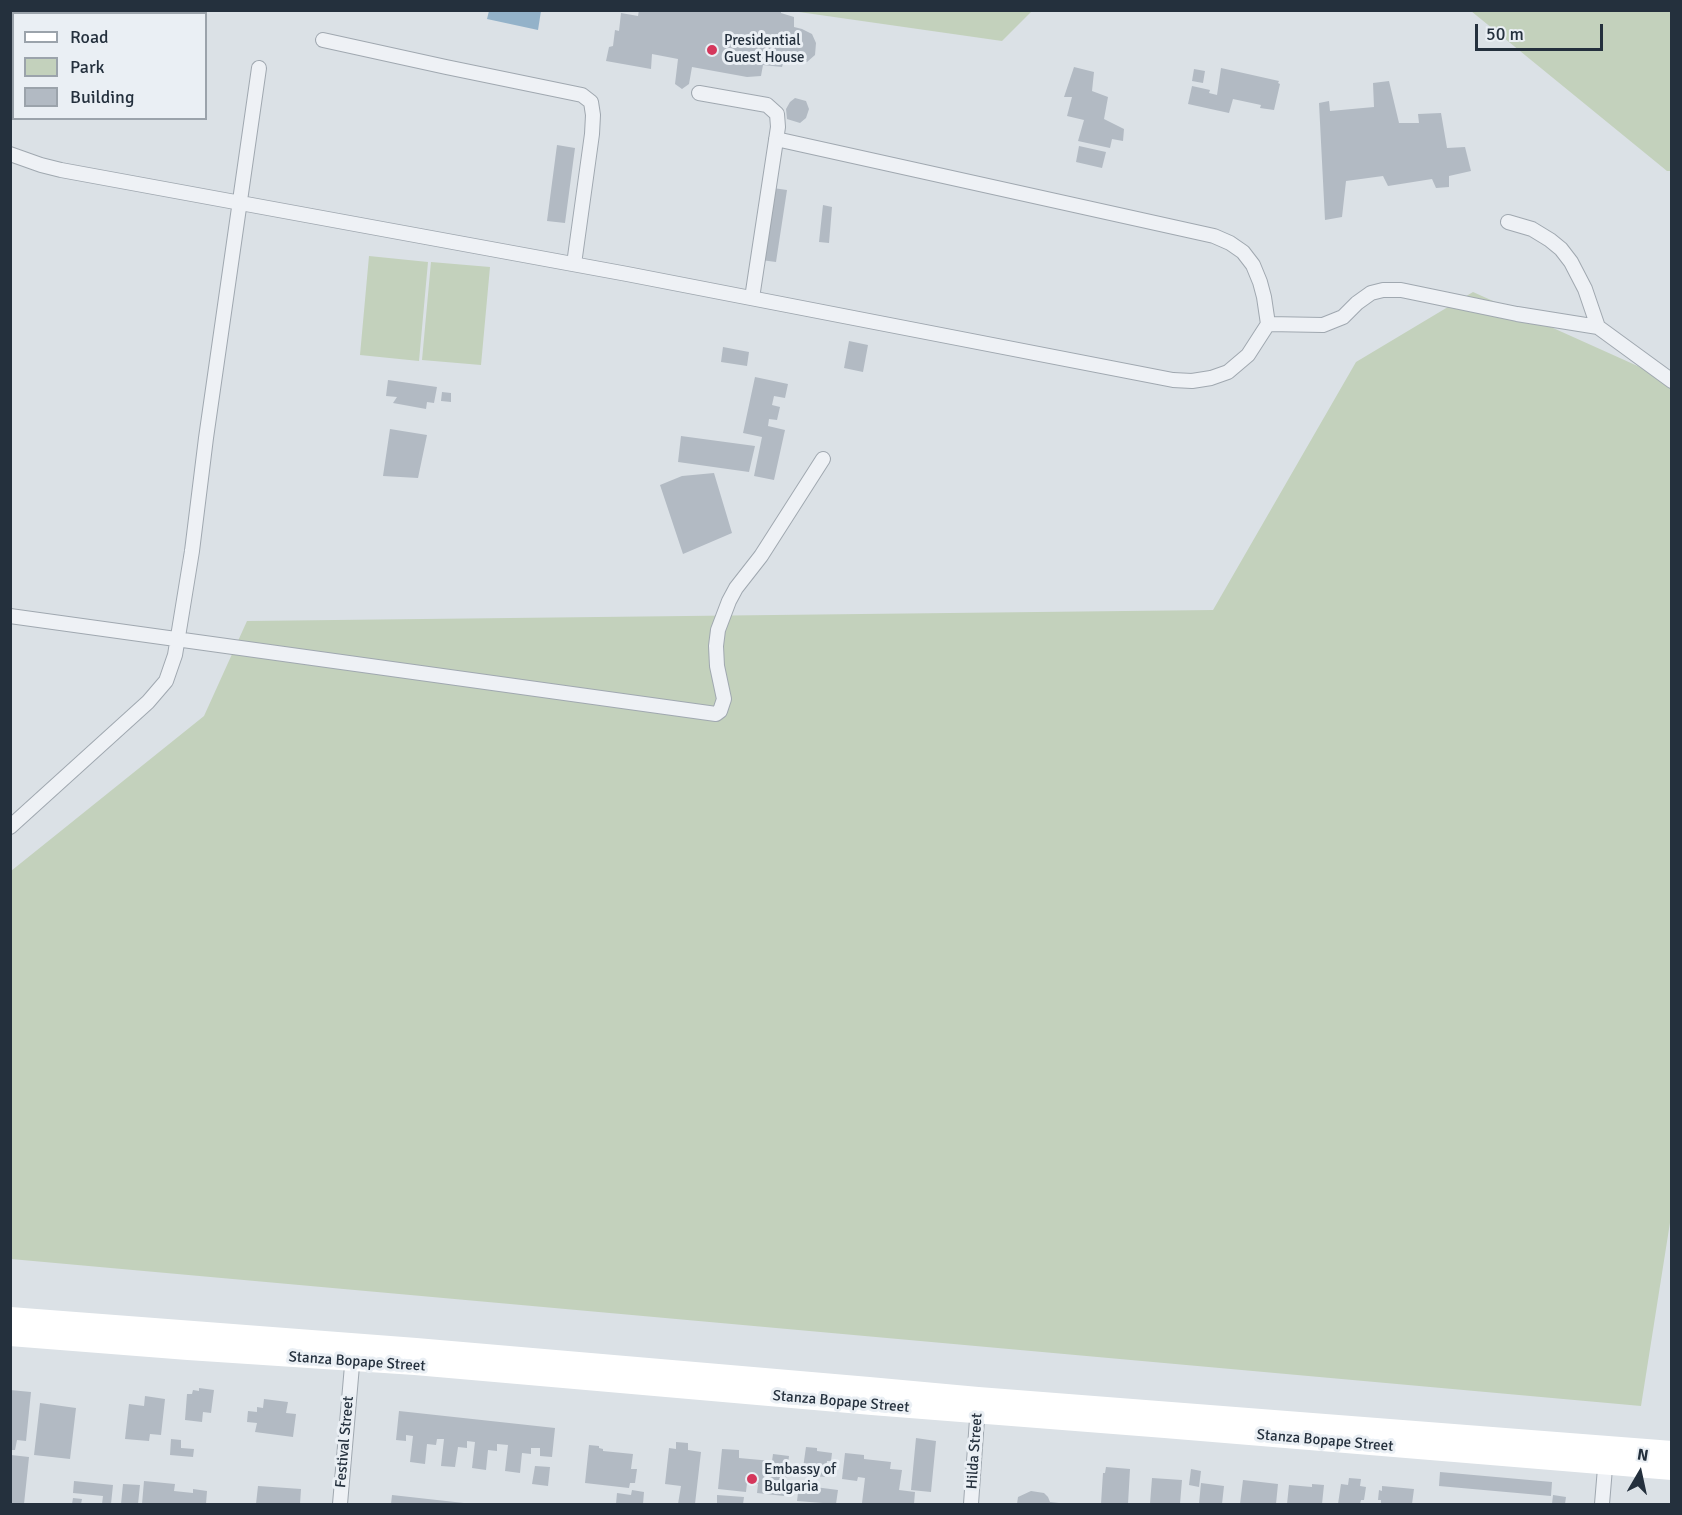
<!DOCTYPE html>
<html>
<head>
<meta charset="utf-8">
<style>
  body { margin:0 }
  #map { position:relative; width:1682px; height:1515px; overflow:hidden; background:#dbe1e6; font-family:Signika,sans-serif }
  canvas { display:block }
  .frame { position:absolute; inset:0; border:12px solid #24303d; pointer-events:none }
  .legend { position:absolute; left:12px; top:12px; width:195px; height:108px; box-sizing:border-box; background:#eaeff4; border:2px solid #9ba3ab; margin:0; padding:8px 10px; list-style:none; font-size:18px; color:#24303d }
  .legend li { display:flex; align-items:center; gap:12px; height:30px }
  .legend b { width:30px; border:2px solid #9ba3ab }
  .north { position:absolute; left:1610px; top:1443px; width:60px; height:60px; -webkit-text-stroke:4px #eaeff4; paint-order:stroke; rotate:9deg; font-size:16px; font-weight:700; line-height:24px; text-align:center; color:#24303d }
  .north::after { content:''; display:block; margin:auto; width:21px; height:27px; background:#24303d; clip-path:polygon(50% 0,100% 100%,50% 72%,0 100%) }
  .scale { position:absolute; left:1475px; top:24px; width:128px; height:27px; box-sizing:border-box; border:3px solid #24303d; border-top:0; padding-left:8px; font-size:18px; line-height:21px; white-space:nowrap; color:#24303d; -webkit-text-stroke:4px #eaeff4; paint-order:stroke }
</style>
</head>
<body>
<div id="map">
<canvas width="1682" height="1515"></canvas>
<div class="frame"></div>
<ul class="legend">
<li><b style="height:8px;background:#fff"></b>Road</li>
<li><b style="height:16px;background:#c3d1bc"></b>Park</li>
<li><b style="height:16px;background:#b2bac3"></b>Building</li>
</ul>
<div class="north">N</div>
<div class="scale">50 m</div>
</div>
<script>
const context = document.querySelector('canvas').getContext('2d');
context.lineJoin = 'round';
function fill(path, color) { context.fillStyle = color; context.fill(path, 'evenodd'); }
const toPath = rows => new Path2D(rows.map(r => 'M' + r).join(''));
function strokePath(path, color, width, dash) { context.strokeStyle = color; context.lineWidth = width; context.lineCap = dash ? 'butt' : 'round'; context.setLineDash(dash || []); context.stroke(path); }
function write(font, color, halo, rows, align = 'center') {
  context.font = font + ' Signika,sans-serif'; context.lineWidth = 6; context.setLineDash([]); context.textBaseline = 'middle'; context.strokeStyle = halo; context.fillStyle = color; for (const [text, x, y, turn = 0] of rows) {
    context.save(); context.translate(x, y); context.rotate((+turn || 0) * Math.PI / 180); context.textAlign = isNaN(turn) ? turn : align; if (halo) context.strokeText(text, 0, 0); context.fillText(text, 0, 0); context.restore();
  }
}
fill(toPath([
  [792,11,1032,11,1002,41],
  [1471,11,1671,11,1671,171,1667,171],
  [369,256,428,262,419,361,360,355],
  [431,262,490,267,481,365,422,360],
  [1473,292,1671,381,1672,1210,1641,1406,11,1259,11,871,204,716,247,621,1213,610,1356,362]
]), '#c3d1bc');
fill(toPath([
  [489,11,489,10,541,11,538,30,487,19]
]), '#93b2c9');
fill(toPath([
  [639,10,781,10,781,13,794,17,794,27,802,29,812,34,816,43,815,55,807,62,797,62,784,60,782,67,763,65,761,76,747,77,692,67,689,84,682,89,675,84,678,59,652,54,651,69,606,61,609,47,613,46,615,30,619,31,621,13,638,16],
  [1074,67,1094,72,1092,91,1108,97,1104,119,1124,129,1123,141,1112,139,1110,148,1078,141,1084,120,1067,116,1072,97,1064,97],
  [1221,68,1279,81,1278,83,1280,84,1274,110,1260,108,1261,105,1233,99,1229,113,1188,104,1192,86,1210,90,1209,93,1217,95],
  [1194,69,1205,71,1203,83,1192,81],
  [1389,81,1399,123,1419,123,1418,114,1441,113,1447,148,1465,147,1471,171,1449,176,1449,187,1436,188,1432,179,1388,186,1383,176,1346,181,1342,217,1325,220,1319,103,1329,101,1330,111,1374,107,1373,83],
  [795,98,806,101,809,109,806,118,800,123,787,119,786,109,790,102],
  [557,145,575,148,565,223,547,221],
  [1079,146,1106,152,1102,168,1076,162],
  [773,188,787,190,776,262,761,260],
  [823,205,832,207,829,243,819,242],
  [849,341,868,345,863,372,844,368],
  [723,347,749,352,747,366,721,362],
  [755,377,788,384,785,398,774,396,772,405,780,407,777,420,769,419,768,426,785,430,774,480,754,476,762,437,743,433],
  [388,380,437,387,434,403,427,402,426,409,393,403,397,397,386,396],
  [442,392,451,393,451,402,441,401],
  [390,429,427,435,418,478,383,476],
  [681,436,755,446,749,472,678,462],
  [714,473,732,533,683,554,660,485,682,476],
  [199,1388,214,1390,211,1413,203,1412,202,1422,185,1420,187,1394,192,1394,193,1390,199,1391],
  [10,1390,31,1392,26,1441,17,1440,15,1450,10,1450],
  [145,1396,165,1399,161,1435,150,1434,149,1441,125,1439,129,1404,144,1406],
  [264,1399,288,1402,286,1413,296,1414,293,1437,255,1432,257,1423,247,1422,248,1411,257,1412,257,1407,263,1408],
  [40,1403,76,1408,70,1459,34,1455],
  [399,1411,555,1428,552,1457,540,1456,540,1448,531,1448,531,1454,522,1453,520,1473,505,1471,508,1445,497,1444,497,1451,488,1450,486,1470,472,1468,475,1442,467,1441,467,1448,458,1447,455,1467,441,1466,444,1439,437,1439,436,1445,427,1444,425,1464,410,1462,413,1436,406,1435,406,1441,396,1440],
  [916,1438,936,1441,931,1492,911,1490],
  [171,1439,181,1440,181,1448,194,1449,193,1457,170,1455],
  [676,1442,688,1443,688,1450,701,1452,695,1504,678,1504,681,1486,665,1484,669,1448,676,1449],
  [589,1445,599,1446,599,1448,603,1449,603,1451,633,1454,631,1469,637,1469,635,1483,630,1483,629,1488,585,1483],
  [806,1447,817,1448,817,1451,832,1453,831,1461,827,1461,825,1477,802,1475],
  [722,1449,739,1450,739,1458,772,1461,773,1454,789,1456,784,1496,757,1493,758,1484,747,1483,746,1492,718,1489],
  [845,1453,864,1455,864,1459,891,1462,890,1469,902,1470,899,1490,915,1492,914,1504,862,1503,865,1478,858,1477,857,1481,842,1479],
  [11,1455,29,1457,24,1504,10,1503],
  [535,1466,550,1467,548,1486,532,1484],
  [1106,1467,1130,1469,1128,1504,1101,1504,1103,1473,1105,1473],
  [1191,1469,1201,1471,1199,1487,1189,1485],
  [1440,1472,1552,1482,1551,1496,1439,1486],
  [1152,1478,1182,1480,1180,1504,1150,1504],
  [1349,1478,1361,1479,1360,1486,1366,1487,1364,1500,1361,1500,1360,1504,1338,1504,1341,1484,1348,1485],
  [1243,1480,1278,1484,1276,1504,1240,1504],
  [74,1481,113,1485,111,1504,102,1504,103,1496,73,1493],
  [144,1481,175,1484,174,1491,193,1493,193,1489,207,1491,206,1504,142,1504],
  [1201,1483,1224,1486,1222,1504,1199,1504],
  [123,1484,140,1485,138,1504,121,1504],
  [1312,1484,1324,1485,1322,1504,1287,1504,1289,1485,1312,1487],
  [799,1485,838,1490,836,1504,797,1501],
  [258,1486,301,1489,300,1504,256,1504],
  [1382,1486,1414,1489,1412,1504,1381,1504,1381,1500,1378,1500,1379,1490,1382,1491],
  [632,1490,644,1492,643,1504,616,1504,617,1493,631,1495],
  [1031,1491,1044,1493,1048,1497,1050,1502,1059,1503,1059,1504,1017,1504,1018,1497],
  [392,1495,464,1503,464,1504,391,1504],
  [717,1495,744,1497,743,1504,717,1504],
  [1553,1495,1566,1497,1565,1504,1552,1504],
  [73,1498,82,1499,81,1504,72,1504]
]), '#b2bac3');
const street = toPath([
  [323,40,446,67,582,95,591,102,593,115,592,134,574,264],
  [699,93,767,105,777,114,778,127,752,298],
  [776,139,1214,236,1230,243,1243,252,1253,265,1260,282,1264,297,1268,324],
  [10,154,41,165,61,170,627,274,1173,380,1192,381,1211,378,1228,372,1248,355,1268,324,1323,325,1343,317,1357,303,1371,293,1383,290,1401,290,1517,314,1598,327,1672,381],
  [1508,222,1532,229,1550,240,1561,249,1571,262,1585,289,1598,327],
  [10,616,716,714,720,711,724,699,717,666,716,646,718,630,729,601,736,588,761,556,823,459],
  [10,827,148,702,166,681,175,655,192,551,206,438,259,68],
  [340,1504,353,1354],
  [971,1504,978,1405],
  [1602,1504,1606,1456]
]);
strokePath(street, '#a0a8b0', 16);
strokePath(street, '#eef1f5', 14);
strokePath(toPath([
  [10,1317,416,1348,869,1387,978,1397,1672,1451],
  [10,1336,188,1350,415,1365,872,1405,1165,1428,1672,1470]
]), '#fff', 20);
for (const [x, y, r, color] of [
  [712,50,6,"#d5375c"],
  [752,1479,6,"#d5375c"]
]) { const dot = new Path2D(); dot.arc(x, y, r, 0, 2 * Math.PI); context.fillStyle = color; context.fill(dot); strokePath(dot, '#eaeff4', 2); }
write('15px', '#24303d', '#eaeff4', [
  ["Presidential",724,41],
  ["Guest House",724,58],
  ["Embassy of",764,1470],
  ["Bulgaria",764,1487]
], 'left');
write('15px', '#24303d', '#eaeff4', [
  ["Stanza Bopape Street",357,1362,4],
  ["Stanza Bopape Street",841,1402,5],
  ["Stanza Bopape Street",1325,1441,5],
  ["Festival Street",345,1442,-85],
  ["Hilda Street",975,1451,-86]
]);
</script>
</body>
</html>
